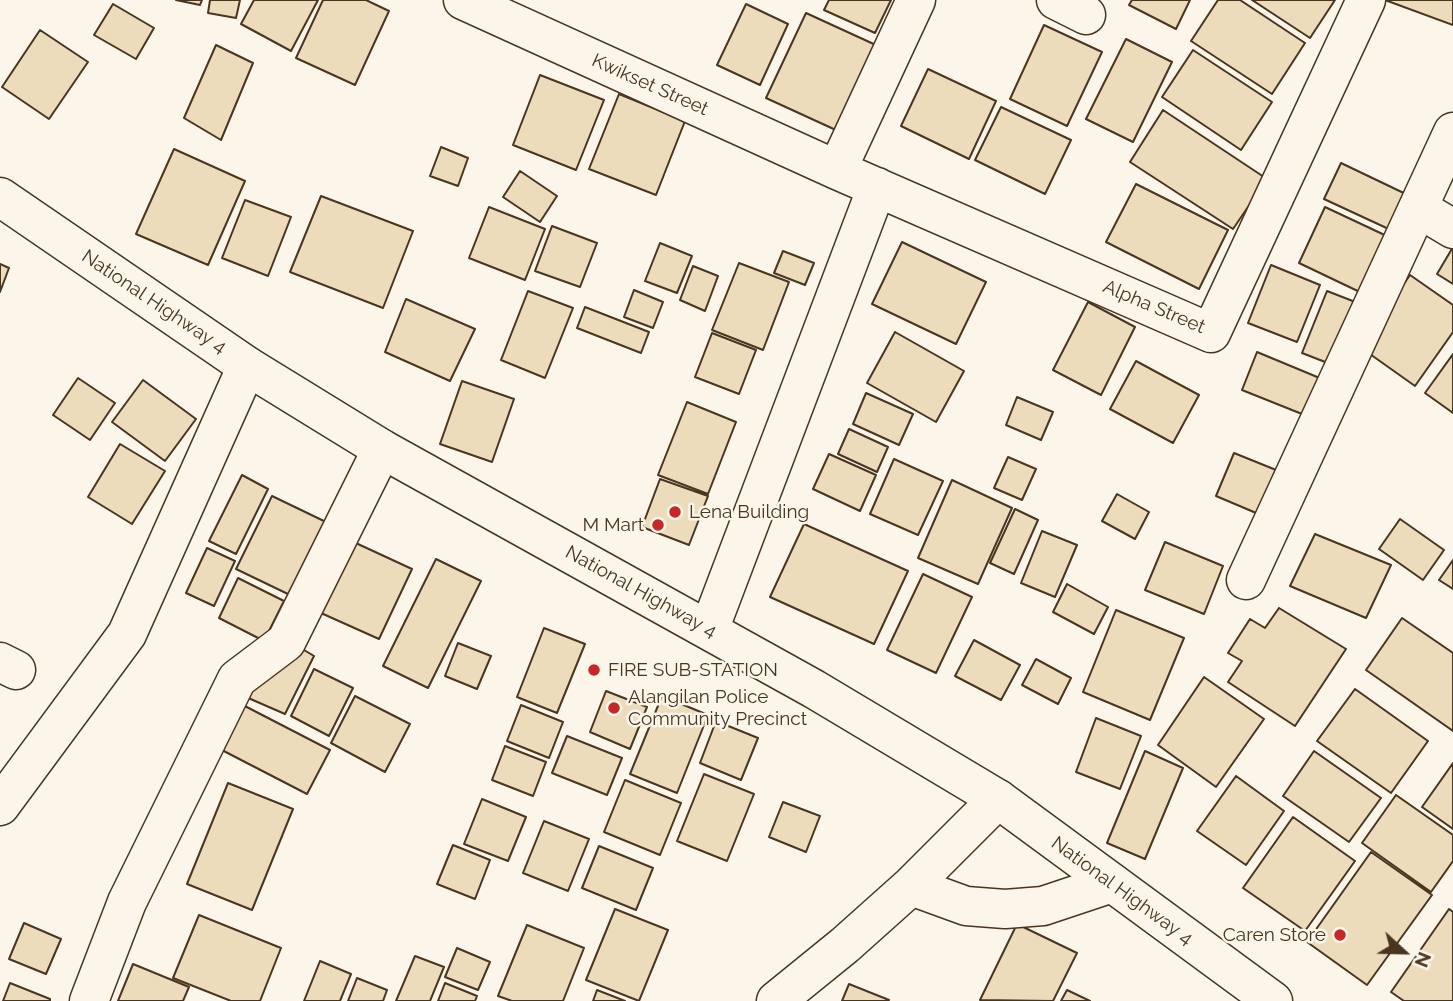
<!DOCTYPE html>
<html>
<head>
<meta charset="utf-8">
<style>
  body { margin:0 }
  #map { position:relative; width:1453px; height:1001px; overflow:hidden; background:#fbf6e9; font-family:Raleway,sans-serif }
  canvas { display:block }
  .north { position:absolute; left:1369px; top:917px; width:70px; height:70px; -webkit-text-stroke:5px #fbf6e9; paint-order:stroke; rotate:112deg; font-size:19px; font-weight:700; line-height:28px; text-align:center; color:#4a3520 }
  .north::after { content:''; display:block; margin:auto; width:24px; height:32px; background:#4a3520; clip-path:polygon(50% 0,100% 100%,50% 72%,0 100%) }
</style>
</head>
<body>
<div id="map">
<canvas width="1453" height="1001"></canvas>
<div class="north">N</div>
</div>
<script>
const context = document.querySelector('canvas').getContext('2d');
context.lineJoin = 'round';
function fill(path, color) { context.fillStyle = color; context.fill(path, 'evenodd'); }
const toPath = rows => new Path2D(rows.map(r => 'M' + r).join(''));
function strokePath(path, color, width, dash) { context.strokeStyle = color; context.lineWidth = width; context.lineCap = dash ? 'butt' : 'round'; context.setLineDash(dash || []); context.stroke(path); }
function write(font, color, halo, rows, align = 'center') {
  context.font = font + ' Raleway,sans-serif'; context.lineWidth = 5; context.setLineDash([]); context.textBaseline = 'middle'; context.strokeStyle = halo; context.fillStyle = color; for (const [text, x, y, turn = 0] of rows) {
    context.save(); context.translate(x, y); context.rotate((+turn || 0) * Math.PI / 180); context.textAlign = isNaN(turn) ? turn : align; if (halo) context.strokeText(text, 0, 0); context.fillText(text, 0, 0); context.restore();
  }
}
const building = toPath([
  [176,0,202,0,200,5,176,0],
  [210,0,240,0,236,18,208,13,210,0],
  [254,0,318,0,291,51,241,24,254,0],
  [323,0,366,0,389,11,355,85,296,58,323,0],
  [829,0,891,0,875,33,824,10,829,0],
  [1132,0,1190,0,1176,29,1129,5,1132,0],
  [1218,0,1240,0,1305,43,1272,94,1191,41,1218,0],
  [1252,0,1335,0,1310,38,1252,0],
  [1385,0,1453,0,1453,25,1385,0],
  [113,4,154,28,136,59,94,35,113,4],
  [746,4,788,24,760,85,717,65,746,4],
  [806,13,878,46,838,131,766,98,806,13],
  [1044,25,1102,52,1067,126,1010,99,1044,25],
  [40,30,88,62,49,119,2,87,40,30],
  [1126,39,1172,62,1133,142,1086,119,1126,39],
  [216,45,253,63,221,140,184,118,216,45],
  [1193,50,1272,102,1241,150,1162,97,1193,50],
  [928,69,996,101,969,159,901,126,928,69],
  [540,75,604,100,576,170,513,145,540,75],
  [619,94,685,121,656,195,589,169,619,94],
  [1001,107,1071,140,1045,194,975,160,1001,107],
  [1163,110,1267,179,1233,229,1130,162,1163,110],
  [441,147,468,158,458,186,430,176,441,147],
  [174,149,245,181,208,265,136,234,174,149],
  [1341,163,1410,196,1393,231,1324,199,1341,163],
  [520,171,557,196,540,222,503,197,520,171],
  [1136,184,1228,230,1199,289,1106,242,1136,184],
  [321,196,413,231,383,308,290,272,321,196],
  [245,200,291,217,268,276,222,258,245,200],
  [489,207,545,229,525,280,469,258,489,207],
  [1325,207,1391,238,1364,294,1299,263,1325,207],
  [552,226,597,243,580,287,535,271,552,226],
  [902,242,986,282,956,344,872,304,902,242],
  [660,243,692,256,677,293,645,281,660,243],
  [1453,247,1453,284,1437,274,1453,247],
  [783,251,814,263,805,285,774,273,783,251],
  [739,263,789,282,763,350,712,330,739,263],
  [0,264,9,268,0,292,0,264],
  [1271,265,1320,285,1297,342,1248,323,1271,265],
  [693,266,718,276,705,311,680,300,693,266],
  [1410,275,1453,305,1453,332,1415,386,1360,347,1410,275],
  [634,290,663,302,653,328,624,317,634,290],
  [528,291,573,308,545,378,501,360,528,291],
  [1327,291,1363,305,1338,367,1302,353,1327,291],
  [406,299,475,329,450,381,385,352,406,299],
  [1088,302,1135,327,1101,395,1053,370,1088,302],
  [585,307,649,332,641,353,577,328,585,307],
  [895,332,964,371,936,422,867,383,895,332],
  [712,333,756,350,739,394,695,377,712,333],
  [1257,352,1322,379,1307,416,1242,390,1257,352],
  [1453,354,1453,413,1425,393,1453,354],
  [1136,361,1199,395,1173,443,1110,409,1136,361],
  [78,378,115,403,90,440,53,415,78,378],
  [143,380,196,419,165,461,112,422,143,380],
  [462,381,514,399,492,462,440,444,462,381],
  [866,393,913,414,899,445,853,424,866,393],
  [1017,397,1053,412,1041,440,1006,425,1017,397],
  [687,402,736,422,708,494,658,475,687,402],
  [849,429,888,447,877,472,838,454,849,429],
  [120,444,165,471,132,524,88,497,120,444],
  [1234,453,1286,474,1268,518,1216,496,1234,453],
  [829,454,876,475,860,511,813,489,829,454],
  [1008,457,1036,469,1022,500,994,488,1008,457],
  [894,459,943,481,918,535,870,514,894,459],
  [242,475,268,489,236,554,209,541,242,475],
  [660,479,708,496,689,545,642,527,660,479],
  [952,480,1012,508,978,584,918,558,952,480],
  [1117,494,1149,512,1135,539,1102,521,1117,494],
  [272,496,326,522,290,595,236,569,272,496],
  [1015,509,1038,520,1014,574,990,563,1015,509],
  [1400,519,1444,550,1423,580,1379,549,1400,519],
  [804,524,908,571,874,644,770,597,804,524],
  [1042,531,1077,545,1055,597,1021,583,1042,531],
  [1315,534,1391,565,1366,618,1290,586,1315,534],
  [345,538,412,569,379,639,312,609,345,538],
  [1165,542,1223,566,1204,614,1145,590,1165,542],
  [207,548,235,561,214,606,186,593,207,548],
  [436,559,481,581,428,688,383,666,436,559],
  [1453,560,1453,589,1439,580,1453,560],
  [923,574,972,597,936,673,887,650,923,574],
  [238,578,284,601,264,641,219,618,238,578],
  [1067,584,1108,607,1094,634,1053,612,1067,584],
  [1279,608,1346,649,1295,726,1228,682,1242,661,1228,653,1250,619,1265,628,1279,608],
  [1116,610,1184,638,1150,720,1083,692,1116,610],
  [1402,618,1453,653,1453,731,1366,670,1402,618],
  [544,628,585,644,557,713,517,697,544,628],
  [974,640,1020,665,1001,700,955,676,974,640],
  [458,643,491,656,477,689,445,676,458,643],
  [294,644,314,656,285,714,239,694,294,644],
  [1036,659,1071,678,1058,704,1022,685,1036,659],
  [314,669,353,688,329,736,291,716,314,669],
  [1204,677,1264,719,1216,787,1158,745,1204,677],
  [1355,689,1428,741,1391,793,1317,741,1355,689],
  [606,691,647,707,630,749,590,732,606,691],
  [355,696,410,724,385,772,331,743,355,696],
  [662,696,708,715,677,793,630,774,662,696],
  [239,703,330,750,307,794,216,747,239,703],
  [521,705,563,722,549,758,507,741,521,705],
  [1096,718,1141,736,1120,789,1076,772,1096,718],
  [716,721,758,738,741,780,700,763,716,721],
  [567,736,622,758,607,795,552,773,567,736],
  [505,746,546,762,533,796,492,780,505,746],
  [1145,751,1183,768,1145,859,1107,843,1145,751],
  [1314,751,1381,798,1349,842,1283,796,1314,751],
  [1453,763,1453,829,1422,807,1453,763],
  [704,774,754,794,727,861,677,841,704,774],
  [1236,776,1284,811,1246,865,1197,831,1236,776],
  [625,780,681,803,660,855,604,832,625,780],
  [228,783,293,809,252,910,187,884,228,783],
  [1396,795,1453,835,1453,861,1431,892,1362,843,1396,795],
  [482,799,526,817,508,861,464,844,482,799],
  [783,802,820,816,806,852,769,837,783,802],
  [1293,817,1355,861,1305,931,1243,888,1293,817],
  [544,821,589,839,568,891,523,873,544,821],
  [453,845,490,860,475,899,437,884,453,845],
  [599,846,653,868,636,910,582,888,599,846],
  [1371,852,1432,895,1367,985,1307,942,1371,852],
  [615,909,668,930,639,1001,586,980,615,909],
  [1449,909,1453,912,1453,1001,1404,1001,1391,992,1449,909],
  [199,915,281,948,260,1001,231,1001,173,978,199,915],
  [24,923,61,939,46,974,9,959,24,923],
  [1017,924,1077,953,1053,1001,980,1000,1017,924],
  [527,925,584,948,563,1001,512,1001,498,996,527,925],
  [457,948,490,962,478,990,445,977,457,948],
  [415,956,444,967,430,1001,396,1001,415,956],
  [320,961,351,974,340,1001,304,1001,320,961],
  [133,964,189,987,183,1001,118,1001,133,964],
  [357,978,387,990,383,1001,348,1001,357,978],
  [10,983,50,999,50,1001,3,1001,10,983],
  [445,983,477,996,475,1001,438,1001,445,983],
  [849,984,889,1000,888,1001,842,1001,849,984],
  [597,990,625,1001,593,1001,597,990],
  [1067,990,1090,1001,1061,1001,1067,990]
]);
fill(building, '#ecdcbc');
strokePath(building, '#4a3520', 2);
const minor = toPath([
  [463,0,837,170,1211,333,1366,0],
  [1056,0,1086,15],
  [837,170,916,0],
  [1418,208,1453,229],
  [1246,580,1453,132],
  [709,630,877,187],
  [0,662,16,670],
  [0,806,127,634,247,366],
  [911,886,966,906,1005,909,1043,906,1112,883],
  [89,1001,127,902,237,679,286,642,382,449],
  [776,1001,845,945,911,886,998,799]
]);
const major = toPath([
  [0,197,247,366,382,449,814,689,998,799,1273,1001]
]);
strokePath(minor, '#4a3520', 41);
strokePath(major, '#4a3520', 41);
strokePath(minor, '#fbf6e9', 38);
strokePath(major, '#fbf6e9', 38);
for (const [x, y, r, color] of [
  [675,512,7,"#c62828"],
  [658,525,7,"#c62828"],
  [594,670,7,"#c62828"],
  [614,708,7,"#c62828"],
  [1340,935,7,"#c62828"]
]) { const dot = new Path2D(); dot.arc(x, y, r, 0, 2 * Math.PI); context.fillStyle = color; context.fill(dot); strokePath(dot, '#fbf6e9', 2.5); }
write('19px', '#4a3520', '#fbf6e9', [
  ["Kwikset Street",650,85,24],
  ["National Highway 4",154,302,34],
  ["Alpha Street",1154,307,23],
  ["National Highway 4",641,592,29],
  ["National Highway 4",1122,891,36]
]);
write('19px', '#4a3520', '#fbf6e9', [
  ["Lena Building",689,512],
  ["M Mart",644,525,"right"],
  ["FIRE SUB-STATION",608,670],
  ["Alangilan Police",628,697],
  ["Community Precinct",628,719],
  ["Caren Store",1326,935,"right"]
], 'left');
</script>
</body>
</html>
